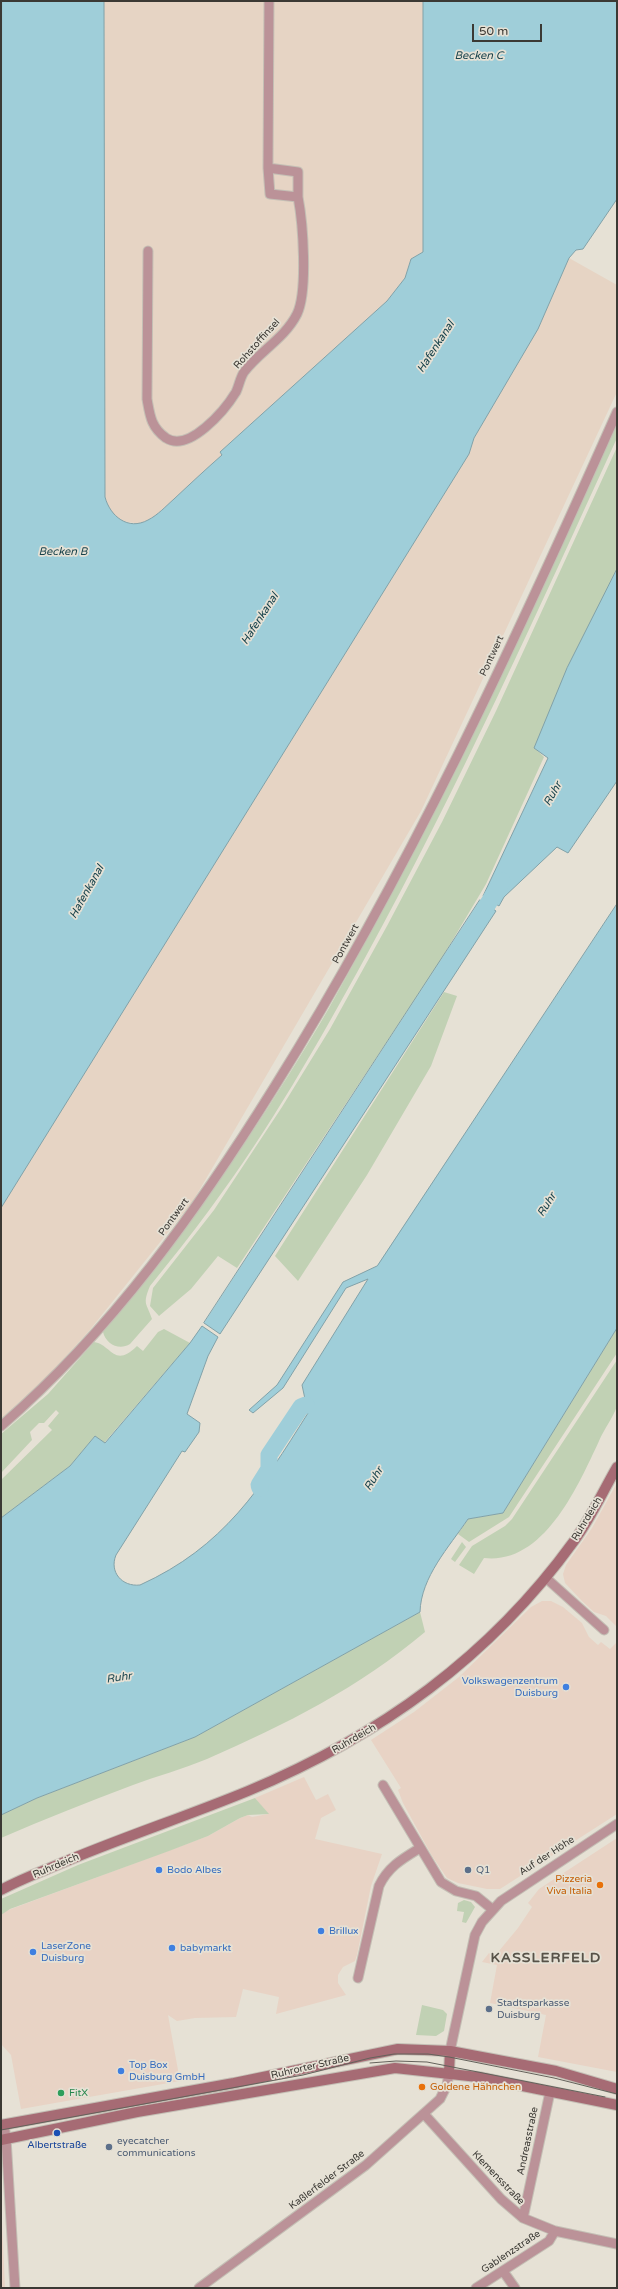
<!DOCTYPE html>
<html>
<head>
<meta charset="utf-8">
<style>
  body { margin:0 }
  #map { position:relative; width:618px; height:2289px; overflow:hidden; background:#e6e1d5; font-family:"Varela Round",sans-serif }
  canvas { display:block }
  .frame { position:absolute; inset:0; border:2px solid #3b3934; pointer-events:none }
  .scale { position:absolute; left:472px; top:24px; width:70px; height:18px; box-sizing:border-box; border:2px solid #3b3934; border-top:0; padding-left:5px; font-size:12px; line-height:14px; white-space:nowrap; color:#3b3934; -webkit-text-stroke:3px #e6e1d5; paint-order:stroke }
</style>
</head>
<body>
<div id="map">
<canvas width="618" height="2289"></canvas>
<div class="frame"></div>
<div class="scale">50 m</div>
</div>
<script>
const g = document.querySelector('canvas').getContext('2d');
g.lineJoin = 'round';
function paint(path, color) { g.fillStyle = color; g.fill(path, 'evenodd'); }
function strokePath(path, color, width, dash) { g.strokeStyle = color; g.lineWidth = width; g.lineCap = dash ? 'butt' : 'round'; g.setLineDash(dash || []); g.stroke(path); }
function label(font, color, halo, rows, align = 'center') {
  g.font = font + ' "Varela Round",sans-serif'; g.lineWidth = 3.5; g.setLineDash([]); g.textBaseline = 'middle'; g.strokeStyle = halo; g.fillStyle = color; for (const [text, x, y, turn = 0] of rows) {
    g.save(); g.translate(x, y); g.rotate((+turn || 0) * Math.PI / 180); g.textAlign = isNaN(turn) ? turn : align; if (halo) g.strokeText(text, 0, 0); g.fillText(text, 0, 0); g.restore();
  }
}
paint(new Path2D(`
  M617,1483V1627L606,1616L594,1612L582,1601L565,1583L563,1574L566,1565L592,1528Z
  M542,1601H551L563,1607L582,1623L589,1637L598,1645L601,1642L610,1649L617,1642V1814L500,1889H487L458,1883L447,1878L432,1856L403,1803L398,1790L401,1788L371,1740L414,1712L459,1677L531,1607Z
  M304,1777L316,1800L328,1794L336,1810L321,1818L315,1839L382,1854L371,1886L357,1955L355,1961L343,1967L338,1975V1983L346,1995L276,2014L279,1997L243,1989L236,2017L195,2018L177,2021L168,2015L180,2081L21,2109L11,2055L1,2044V1915L3,1912L208,1836L240,1818L248,1815L252,1817L268,1814L255,1798Z
  M617,1838V2072L538,2057L546,2015L490,2003L497,1965L482,1962L489,1953L494,1957L518,1928L532,1907L528,1903L539,1889Z
  M1,2203L2,2221L5,2288H1Z`), '#e8d3c5');
paint(new Path2D(`
  M1,1H2V95H1Z
  M104,1H424L423,252L411,259L405,278L387,301L220,452L222,455L156,516L141,524L122,521L113,515L107,506L105,497Z
  M569,258L617,285V392L421,811L193,1201L89,1331L40,1385L1,1419V1208L469,454L474,438L538,328Z`), '#e6d4c4');
paint(new Path2D(`
  M617,422V438C537,613 458,788 366,956C319,1042 269,1130 210,1209C191,1235 170,1261 150,1286C142,1305 147,1303 152,1319L130,1344C119,1351 106,1344 103,1332C171,1251 232,1166 288,1076C302,1053 316,1031 329,1008C436,818 524,619 617,422Z
  M617,447V569L535,748L544,757L486,884L439,963L237,1268L218,1256L191,1289L159,1316L150,1306L153,1288L214,1210L282,1107L330,1029L387,926L442,822L496,711Z
  M444,992L457,996L431,1066L367,1175L298,1281L275,1256Z
  M617,1328V1353L509,1517L469,1542L458,1534L468,1519L503,1513Z
  M164,1329L190,1343L104,1443L95,1436L70,1466L1,1518V1480L52,1430L48,1426L59,1413L56,1410L44,1423H39L30,1432L32,1440L1,1473V1434L48,1394L94,1342C111,1344 114,1369 137,1346L143,1351L158,1332Z
  M617,1360C617,1372 618,1395 617,1406C613,1418 604,1429 599,1441C578,1486 544,1565 484,1558L474,1574L459,1565L472,1546L505,1526L512,1519Z
  M462,1542L466,1547L455,1562L451,1559Z
  M420,1612L425,1632C360,1687 285,1725 207,1759C183,1769 157,1776 133,1785C88,1802 45,1819 1,1838V1815L37,1798L195,1737Z
  M255,1798L269,1814L248,1815L240,1818L208,1836L169,1851L10,1909L1,1915V1899L78,1865Z
  M464,1900L471,1902L475,1907L466,1923L462,1922L464,1912L457,1911L458,1903Z
  M422,2005L443,2010L447,2014L444,2031L436,2036L416,2035Z`), '#c1d1b4');
const water = new Path2D(`
  M2,1H104L105,497C110,516 128,531 148,520C158,515 166,506 174,499C190,484 206,469 222,455L220,452L387,301L405,278L411,259L423,252V1H617V199L583,249L576,250L569,258L538,329L474,438L469,454L1,1208Z
  M617,569V781L568,853L557,847L504,897L499,906L483,896L548,758L534,748L567,668Z
  M480,900L496,911L220,1334L204,1323Z
  M617,904V1328L503,1513L468,1519C449,1547 421,1577 420,1612L195,1737L37,1798L1,1815V1518L70,1466L95,1436L105,1443L190,1343L202,1326L218,1337L208,1356L187,1414L200,1423L199,1432L185,1452L182,1451L116,1555C109,1572 122,1587 140,1585C224,1547 261,1488 308,1413L302,1385L368,1279L346,1288L283,1388L253,1413L249,1410L277,1385L343,1282L377,1266Z`);
paint(water, '#9fced9');
strokePath(water, '#81a1a8', 1);
strokePath(new Path2D(`
  M475,925L502,881
  M260,1488L259,1485L269,1469V1455L301,1407L306,1405`), '#9fced9', 17);
const street = new Path2D(`
  M268,168L298,172V197L270,194L268,168L269,1
  M148,251L147,399C150,416 151,427 166,438C189,453 225,410 236,392C239,386 240,378 244,372C260,351 285,338 297,314C308,291 303,223 298,197
  M1,1426C112,1330 198,1210 275,1086C408,873 515,642 617,412
  M546,1578L604,1630
  M383,1785L441,1882L456,1891L476,1896L492,1909
  M358,1978L379,1886C388,1867 402,1859 420,1848
  M450,2051L475,1935L482,1922L501,1901L617,1824
  M424,2114L501,2199L523,2218L555,2231L617,2244
  M4,2125L6,2138L15,2288
  M523,2218L550,2092
  M503,2271L515,2288
  M199,2288L366,2165L440,2099L447,2085L449,2073
  M476,2288L549,2241L555,2231`);
const secondary = new Path2D(`
  M1,1890C19,1880 38,1873 57,1865C120,1838 185,1817 248,1791C380,1736 490,1657 574,1541C591,1518 603,1491 617,1467
  M449,2073L450,2051
  M1,2125L234,2083L398,2049L450,2051L556,2071L617,2089
  M1,2140L137,2112L395,2068L478,2077L617,2105`);
strokePath(street, '#c4bfb5', 11);
strokePath(secondary, '#c4bfb5', 12);
strokePath(street, '#bb9298', 9);
strokePath(secondary, '#a66b74', 10);
strokePath(new Path2D(`
  M370,2063L396,2061L427,2062L605,2097
  M1,2130L303,2075L370,2058L394,2054H428L449,2057L554,2078L617,2094`), '#64625b', 1);
for (const [x, y, r, color] of [
  [566,1687,4,"#3f7fe0"],
  [159,1870,4,"#3f7fe0"],
  [468,1870,4,"#5c6f8a"],
  [600,1885,4,"#e8710a"],
  [321,1931,4,"#3f7fe0"],
  [172,1948,4,"#3f7fe0"],
  [33,1952,4,"#3f7fe0"],
  [489,2009,4,"#5c6f8a"],
  [121,2071,4,"#3f7fe0"],
  [422,2087,4,"#e8710a"],
  [61,2093,4,"#2e9e5b"],
  [57,2133,4,"#1a4fb4"],
  [109,2147,4,"#5c6f8a"]
]) { const dot = new Path2D(); dot.arc(x, y, r, 0, 2 * Math.PI); g.fillStyle = color; g.fill(dot); strokePath(dot, '#e6e1d5', 1.5); }
label('10px', '#3b3934', '#e6e1d5', [
  ["Rohstoffinsel",257,344,-48],
  ["Pontwert",492,656,-65],
  ["Pontwert",346,944,-61],
  ["Pontwert",174,1217,-54],
  ["Ruhrdeich",587,1519,-59],
  ["Ruhrdeich",354,1739,-30],
  ["Auf der Höhe",547,1856,-33],
  ["Ruhrdeich",56,1866,-23],
  ["Ruhrorter Straße",310,2067,-13],
  ["Andreasstraße",528,2141,-78],
  ["Klemensstraße",498,2178,46],
  ["Kaßlerfelder Straße",327,2180,-37],
  ["Gablenzstraße",511,2252,-34]
]);
label('10px', '#366cbe', '#e6e1d5', [
  ["Volkswagenzentrum",558,1681,"right"],
  ["Duisburg",558,1693,"right"],
  ["Bodo Albes",167,1870],
  ["Brillux",329,1931],
  ["LaserZone",41,1946],
  ["Duisburg",41,1958],
  ["babymarkt",180,1948],
  ["Top Box",129,2065],
  ["Duisburg GmbH",129,2077]
], 'left');
label('10px', '#4e5e75', '#e6e1d5', [
  ["Q1",476,1870],
  ["Stadtsparkasse",497,2003],
  ["Duisburg",497,2015],
  ["eyecatcher",117,2141],
  ["communications",117,2153]
], 'left');
label('10px', '#c56008', '#e6e1d5', [
  ["Pizzeria",592,1879],
  ["Viva Italia",592,1891],
  ["Goldene Hähnchen",430,2087,"left"]
], 'right');
label('10px', '#27864d', '#e6e1d5', [
  ["FitX",69,2093]
], 'left');
label('10px', '#164399', '#e6e1d5', [
  ["Albertstraße",57,2145]
]);
label('italic 11px', '#18434c', '#e6e1d5', [
  ["Becken C",479,56],
  ["Hafenkanal",436,347,-57],
  ["Becken B",63,552],
  ["Hafenkanal",260,619,-57],
  ["Ruhr",553,794,-60],
  ["Hafenkanal",87,892,-61],
  ["Ruhr",547,1205,-58],
  ["Ruhr",374,1479,-58],
  ["Ruhr",119,1678,-8]
]);
g.letterSpacing = '1px';
label('bold 14px', '#575248', '#e6e1d5', [
  ["KASSLERFELD",546,1958]
]);
g.letterSpacing = '0px';
</script>
</body>
</html>
